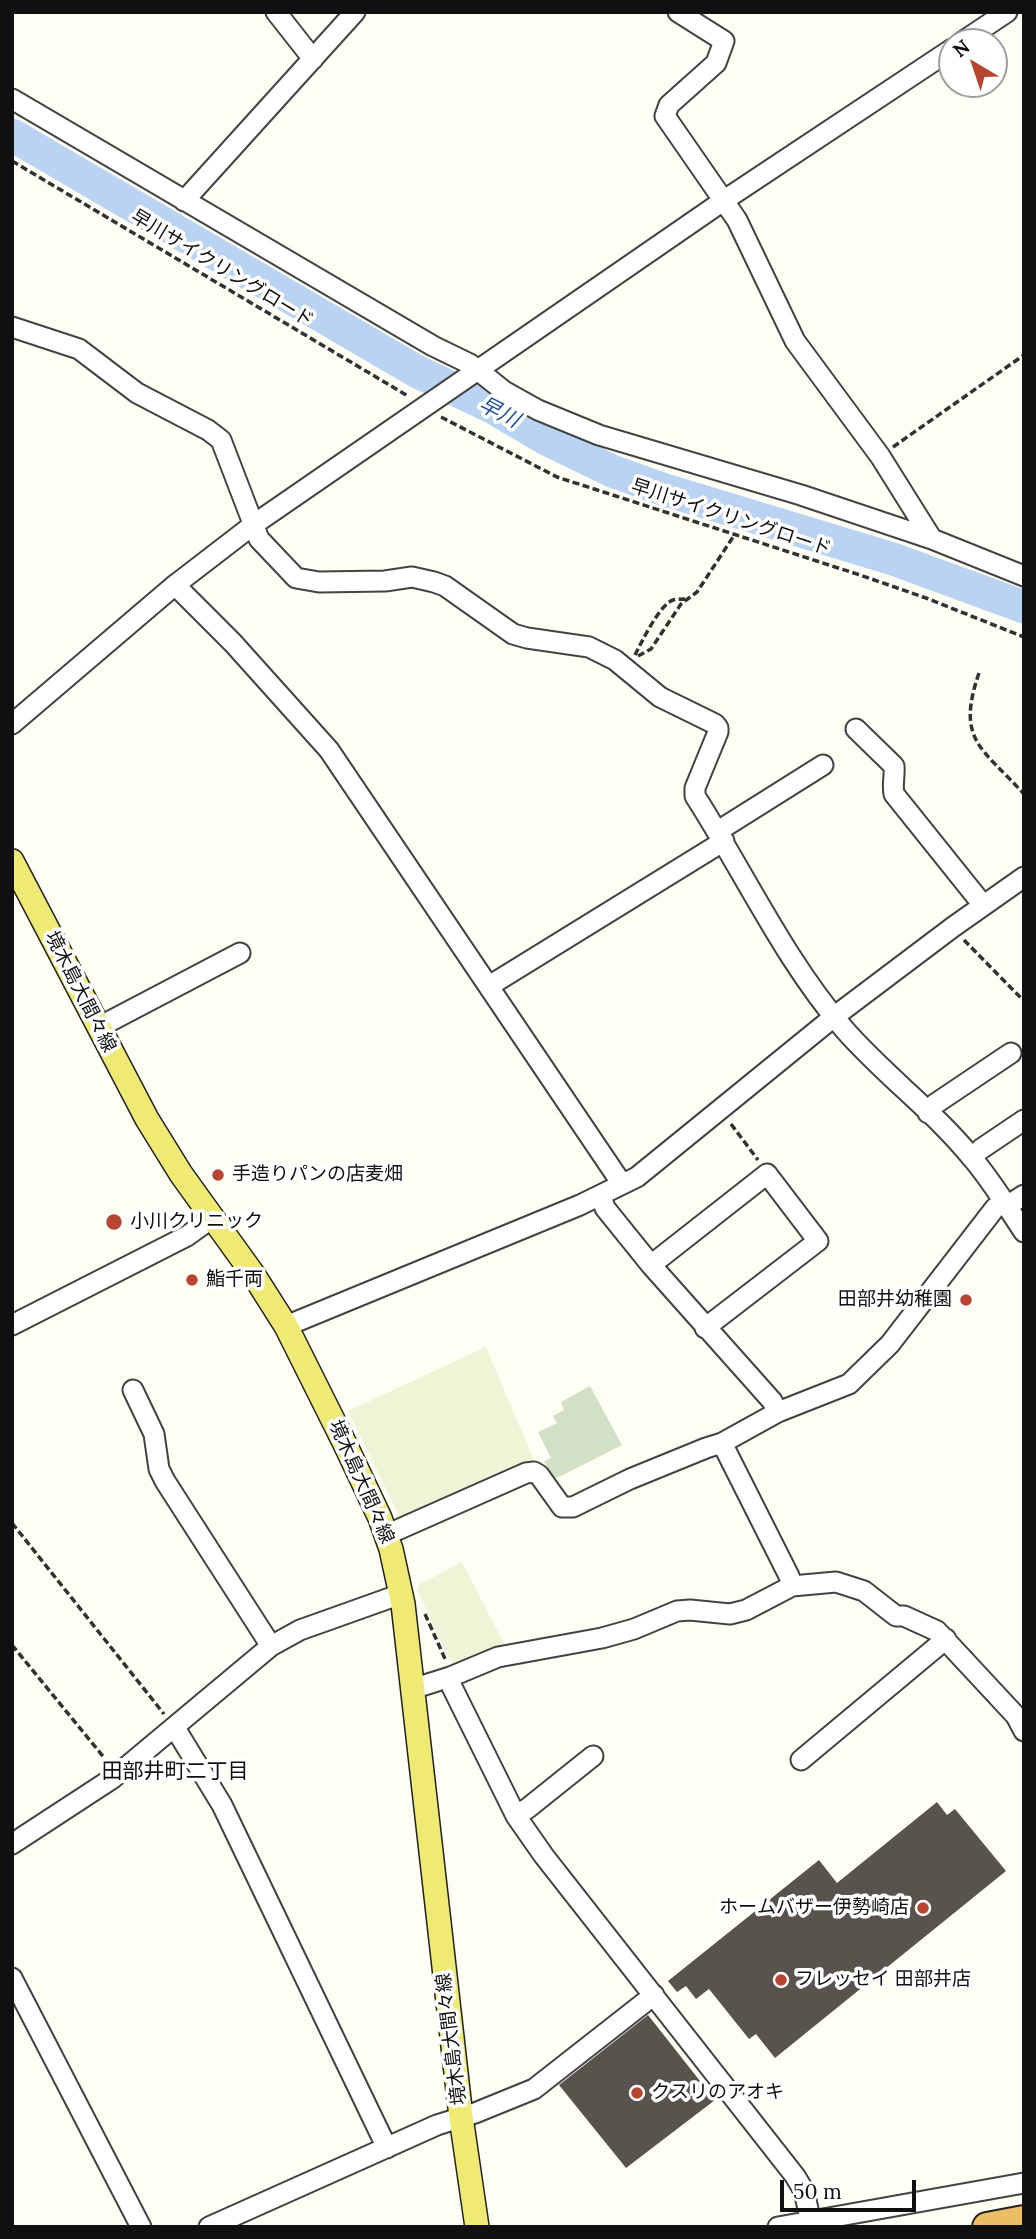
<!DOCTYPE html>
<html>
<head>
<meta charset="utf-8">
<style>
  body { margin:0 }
  #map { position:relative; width:1036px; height:2239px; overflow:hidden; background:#fefef4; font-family:Lora,serif }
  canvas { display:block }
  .frame { position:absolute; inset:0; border:14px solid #101010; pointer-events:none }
  .north { position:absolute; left:938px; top:28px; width:70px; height:70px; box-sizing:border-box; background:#fff; border:2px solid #9f9f9f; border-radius:50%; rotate:321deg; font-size:19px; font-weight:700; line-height:28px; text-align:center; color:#101010 }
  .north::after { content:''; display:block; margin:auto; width:24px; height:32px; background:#b84530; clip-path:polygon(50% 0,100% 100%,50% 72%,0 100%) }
  .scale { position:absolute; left:780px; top:2180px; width:136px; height:32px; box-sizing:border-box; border:4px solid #101010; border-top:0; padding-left:9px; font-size:21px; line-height:24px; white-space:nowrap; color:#101010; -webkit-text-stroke:5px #fff; paint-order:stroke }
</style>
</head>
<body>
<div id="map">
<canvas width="1036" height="2239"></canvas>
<div class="frame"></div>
<div class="north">N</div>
<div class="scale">50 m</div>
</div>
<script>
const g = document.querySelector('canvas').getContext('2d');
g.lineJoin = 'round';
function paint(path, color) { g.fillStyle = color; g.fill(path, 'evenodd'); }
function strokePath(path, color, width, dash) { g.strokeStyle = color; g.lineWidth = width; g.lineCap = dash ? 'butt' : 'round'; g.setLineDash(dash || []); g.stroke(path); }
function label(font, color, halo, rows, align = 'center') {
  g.font = font + ' Lora,"Noto Sans JP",serif'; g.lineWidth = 7; g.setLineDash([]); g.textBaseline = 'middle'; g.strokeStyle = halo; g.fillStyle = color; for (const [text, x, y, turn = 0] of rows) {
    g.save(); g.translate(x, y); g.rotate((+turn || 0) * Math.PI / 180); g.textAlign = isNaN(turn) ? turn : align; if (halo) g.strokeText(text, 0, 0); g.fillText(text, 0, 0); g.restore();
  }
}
paint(new Path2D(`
  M486,1347L535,1463L403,1524L348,1411Z
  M462,1562L506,1648L459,1666L450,1661L417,1589L420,1584Z`), '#f0f3d5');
paint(new Path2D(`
  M590,1386L622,1445L553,1480L544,1461L551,1458L538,1432L557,1423L553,1416L564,1410L561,1402Z`), '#d2e0c5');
strokePath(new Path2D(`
  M12,135L416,371L492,407L548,440L612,471L662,489L893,559L1024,607`), '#bbd3f3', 33);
paint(new Path2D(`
  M937,1802L947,1815L955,1809L1006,1871L775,2058L756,2034L749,2039L709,1989L696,1999L686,1986L677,1992L668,1981L819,1860L837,1883Z
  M648,2015L715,2100L626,2168L559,2085Z`), '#58534d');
const minor = new Path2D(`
  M276,12L313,59
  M678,12L724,41L716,63L669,105L665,116L737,220L795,341L880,456L932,539
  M962,42L1007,12
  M12,99L433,346L470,364L504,391L538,410L599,435L801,495L932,539L1024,576
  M184,201L355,12
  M12,327L79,349L137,393L208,430L221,440L259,539L296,578L319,582L385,581L412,577L434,582L445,586L513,634L527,638L589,647L615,660L660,697L715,724L718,728V732L695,788V796C745,874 784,959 844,1029C884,1075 934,1111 972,1158C992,1181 1007,1207 1024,1232
  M175,585L233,643L329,750L622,1184
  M12,724L175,585L253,525L723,201L952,49
  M856,729L894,766C895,776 892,784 894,794L983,905
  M718,831L823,765
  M489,986L724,841
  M99,1027L240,953
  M928,1113L935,1104L1011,1053
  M972,1157L981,1149L1024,1120
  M601,1196L605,1208L651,1265L772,1401L778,1412
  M1007,1206L1024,1195
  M651,1265L767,1174L818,1241L705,1328
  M12,1325L187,1236L212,1218
  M286,1326L580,1205L637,1177L835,1016L953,927L1024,877
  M133,1390L154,1434L159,1469L165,1481L271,1646
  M722,1443L789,1576L792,1586
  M386,1535L526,1473L534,1472L539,1475L562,1507H573L630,1479L706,1448L722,1443L778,1412L849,1384L890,1344L995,1208L1004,1202
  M450,1677L452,1687L516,1816L544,1856L795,2176L804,2191L812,2227
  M412,1689L450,1677L498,1657L602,1638L634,1629L677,1611L690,1610L730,1614L746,1610L792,1586L836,1582L864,1591L896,1616H904L937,1631L1016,1716L1024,1731
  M175,1728L222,1805L387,2148
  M801,1760L946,1639
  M516,1816L528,1808L593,1756
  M12,1844L113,1778L271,1646L300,1630L401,1594
  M12,1978L141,2227
  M209,2227L437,2125L475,2113L534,2089L654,1995
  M778,2227L1024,2183`);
const major = new Path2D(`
  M12,861L147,1119L181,1174L253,1274L286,1326L345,1444L380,1518L391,1549L403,1604L461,2117L477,2227`);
const highway = new Path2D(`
  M987,2227L1024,2220`);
strokePath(minor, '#434343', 23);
strokePath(major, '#212121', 26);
strokePath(highway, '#212121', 32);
strokePath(new Path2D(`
  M12,161L408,396
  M441,417L557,477L860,575L926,598L1024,637
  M893,447L1024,355
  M635,655C641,643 660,604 673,600C677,599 681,599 685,599
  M638,656L651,649L681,604L697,592L735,534
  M979,673C956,740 981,747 1024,794
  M964,940L1024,1001
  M731,1124L758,1160
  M12,1523L164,1714
  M425,1614L446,1661
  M12,1645L106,1760`), '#323232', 3.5, [7, 3.5]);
strokePath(minor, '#fff', 19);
strokePath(major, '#efea73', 23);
strokePath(highway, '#ebbd65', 28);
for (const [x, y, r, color] of [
  [218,1175,7,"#b84530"],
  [114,1222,9,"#b84530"],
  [192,1280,7,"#b84530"],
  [966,1300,7,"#b84530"],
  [923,1908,7,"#b84530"],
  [781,1980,7,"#b84530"],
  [637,2093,7,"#b84530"]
]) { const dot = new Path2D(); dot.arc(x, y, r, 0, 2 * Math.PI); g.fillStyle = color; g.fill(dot); strokePath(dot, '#fff', 2.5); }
label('19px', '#101010', '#fff', [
  ["早川サイクリングロード",222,269,31],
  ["早川サイクリングロード",731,518,18],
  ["境木島大間々線",80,992,63],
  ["境木島大間々線",361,1482,66],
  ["境木島大間々線",452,2039,-97]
]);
label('19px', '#101010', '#fff', [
  ["手造りパンの店麦畑",232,1175],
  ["小川クリニック",130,1222],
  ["鮨千両",206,1280],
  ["田部井幼稚園",952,1300,"right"],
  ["ホームバザー伊勢崎店",909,1908,"right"],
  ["フレッセイ 田部井店",795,1980],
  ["クスリのアオキ",651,2093]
], 'left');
label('italic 21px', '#204d9b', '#fff', [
  ["早川",499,413,27]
]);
label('21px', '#101010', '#fff', [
  ["田部井町二丁目",175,1772]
]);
</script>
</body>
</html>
